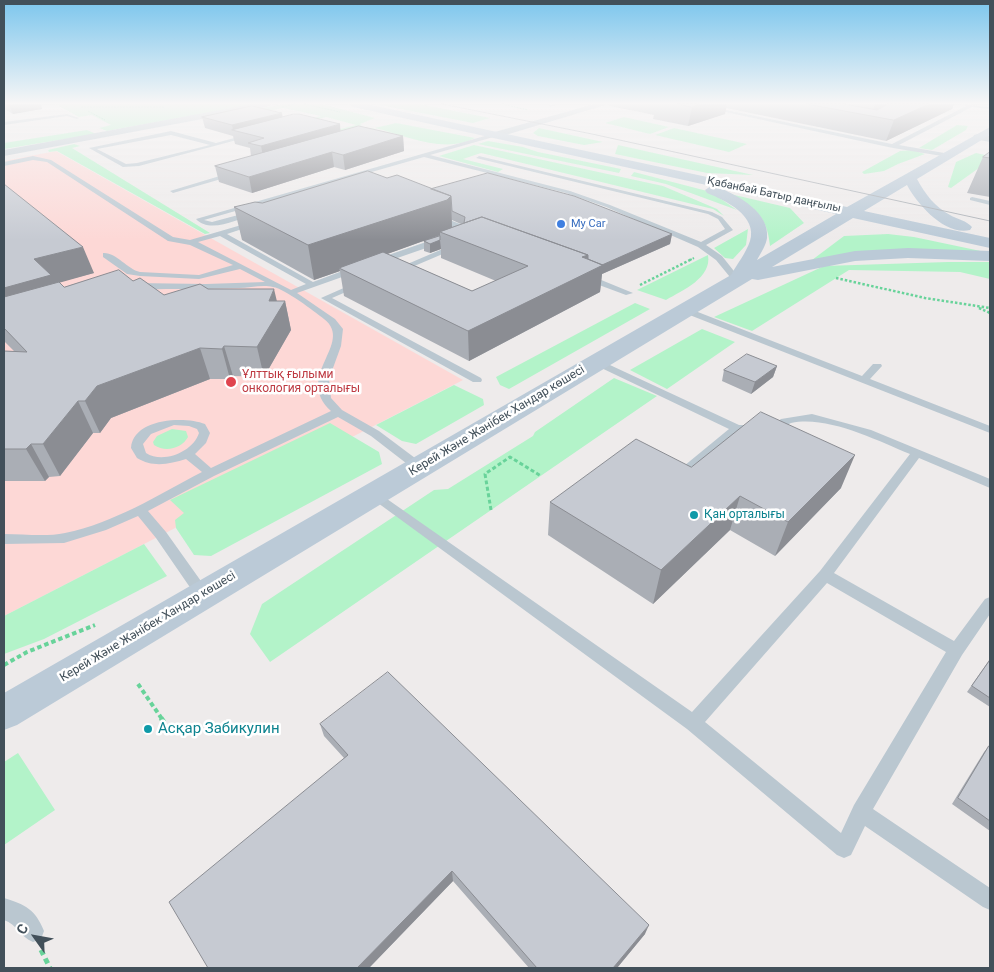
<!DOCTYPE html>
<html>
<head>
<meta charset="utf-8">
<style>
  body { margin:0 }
  #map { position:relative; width:994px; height:972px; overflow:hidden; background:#eeebeb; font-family:Roboto,sans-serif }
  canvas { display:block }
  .frame { position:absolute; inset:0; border:5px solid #42505a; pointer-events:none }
  .north { position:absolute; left:10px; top:912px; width:50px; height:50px; -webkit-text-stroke:4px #fff; paint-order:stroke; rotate:302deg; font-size:14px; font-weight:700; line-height:20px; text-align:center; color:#42505a }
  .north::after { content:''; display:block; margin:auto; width:18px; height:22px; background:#42505a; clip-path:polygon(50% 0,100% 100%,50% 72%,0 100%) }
</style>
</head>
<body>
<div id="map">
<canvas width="994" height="972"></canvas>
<div class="frame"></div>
<div class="north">С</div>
</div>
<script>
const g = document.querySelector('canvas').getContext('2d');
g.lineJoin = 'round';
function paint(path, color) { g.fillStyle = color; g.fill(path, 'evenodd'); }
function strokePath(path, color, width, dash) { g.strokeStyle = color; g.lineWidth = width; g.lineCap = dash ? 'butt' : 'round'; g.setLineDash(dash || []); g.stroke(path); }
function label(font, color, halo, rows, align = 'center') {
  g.font = font + ' Roboto,sans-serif'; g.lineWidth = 5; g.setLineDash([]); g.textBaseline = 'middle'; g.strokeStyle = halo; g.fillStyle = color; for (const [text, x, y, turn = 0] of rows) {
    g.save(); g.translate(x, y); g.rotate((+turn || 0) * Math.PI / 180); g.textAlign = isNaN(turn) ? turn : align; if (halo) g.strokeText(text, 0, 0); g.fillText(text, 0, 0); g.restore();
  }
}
paint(new Path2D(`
  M56,151L463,380L4,616V161Z`), '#fdd8d6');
paint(new Path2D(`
  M55,104H255L107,131L99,128L111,125L92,115L79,117Z
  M283,104H322L375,118L360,124L362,125L340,132L332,131L356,125L326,117L302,124L297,123L321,116L283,108L263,112L258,109Z
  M375,104H420L490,118L473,123Z
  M624,117L669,127L650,134L605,123Z
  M396,123L475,138C445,154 406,136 375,128L364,132L342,135C360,130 377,128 396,123Z
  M957,125L968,126L966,130L932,150L919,148Z
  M539,128L603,142L584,145L538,136L533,133Z
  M674,128L747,144L729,152L655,135Z
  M87,130L96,134L4,149V143Z
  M488,141L523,147L538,152L621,169L619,173L478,144Z
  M74,144L80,146L72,148L210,233L205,234L57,151L49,152L48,150Z
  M474,145L663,186L717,209L724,216L713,209L481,153L463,159L503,169L498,172L439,156Z
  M618,145L753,175L707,173L615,154Z
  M912,150L925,154L898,164L884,171L864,174L862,172L900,151Z
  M976,153L990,156V160L951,188L948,187L956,162Z
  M634,172L711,192L737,210L666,184L631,176Z
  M726,193L790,208L804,223L770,246C767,214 753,206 726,193Z
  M748,229L746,245L733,259L725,258L714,248Z
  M888,234L914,237L990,253L863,251L812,260L844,236Z
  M708,255C712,278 683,290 666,300L637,290Z
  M948,262H990V279L960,272L849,270L752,331L714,317L824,266Z
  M635,303L650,309L509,389L500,385L496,377Z
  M702,329L735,342L667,389L630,370Z
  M614,378L657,396L270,662L250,634L262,604L434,490L448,489L533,436L535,432Z
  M454,385L483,399L484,405L416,444L402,441L376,425Z
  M330,423L379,452L382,464L211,556L194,555L176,528L175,520L184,513L170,500Z
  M172,429L186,431L188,437C182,448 166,453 154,445L153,442L157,436Z
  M144,544L167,576L44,639L4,654V616Z
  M18,753L55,810L4,845V762Z`), '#b3f3c9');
strokePath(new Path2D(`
  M304,104L340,112
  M502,104L528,110
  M81,107H165
  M282,107L295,104
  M88,111L105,120`), '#68d39a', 1, [2, 1]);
strokePath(new Path2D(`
  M690,260L694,258`), '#68d39a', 2, [2, 1]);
strokePath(new Path2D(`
  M836,278L925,298L990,308
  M640,285L692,259
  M979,308L990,313`), '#68d39a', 2.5, [2.5, 2]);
strokePath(new Path2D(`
  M491,510L485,474L510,457L541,476`), '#68d39a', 3, [4, 2.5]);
strokePath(new Path2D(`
  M4,665L27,652L95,625
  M138,684L162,719`), '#68d39a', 4, [4.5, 3]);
strokePath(new Path2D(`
  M161,718L170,731
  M41,950L50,968`), '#68d39a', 5, [5.5, 4]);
paint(new Path2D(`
  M552,104H560L550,107L548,106Z
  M688,104H697L892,144L966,106L962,104L990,107V109L972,107L899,145L950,154L948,157L893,148Z
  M67,114L79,118L77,119L67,116L4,125V122Z
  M171,131L216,143L249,134L252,136L139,166L123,167L89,148ZM171,135L210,145L137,163L126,164L97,149Z
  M495,133L497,136L430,155L570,191L610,205L701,242L725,229L718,219L708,214L476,158L479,156L712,212L722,217L733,230L706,245L722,256L741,280L734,282L716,260L698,247L606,207L566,193L424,157L204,220L212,222L253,211L256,213L255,214C238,219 210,234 196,219Z
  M33,156L51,160L173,237L190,240L255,221L257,222V224L227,234L313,282L353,267H359V271L297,293L335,319L343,329L341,346L329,379L331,398L342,410L379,431L423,464L425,467L423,470H415L371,436L338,417L214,476L148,511L166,532L208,591L210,595L208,599L203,601L198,599L156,538L138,516L106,530L64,543L4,544V534C24,534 46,537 65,533C114,523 158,495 202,472L186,459C170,464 153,468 137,458L131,448C133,418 185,416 205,424L210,433L206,443L195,454L211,468L331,411C293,376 355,343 324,319C314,311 285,289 273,287C263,284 249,288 239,288C215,289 191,289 166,289C155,289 143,290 132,288L131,286L135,283L206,284L265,282L240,269L199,279L140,276L127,274L103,257V253C116,252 127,269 140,272L199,275L233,265L190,245L168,241L47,162L33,160L4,166V162ZM220,236L306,284L291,290L198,242ZM174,425L189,426L197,429L199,433C193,452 163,464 146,453L143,444L151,434Z
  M233,172L235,175L173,193L170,191Z
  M972,197L990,201V205L970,200V198Z
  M435,216H439L463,225L464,230L455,238L380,264H374V260L449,234L456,229L435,218Z
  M452,245L459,247L398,273L391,271Z
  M583,275H589L633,293L626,295L583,279Z
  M355,283L362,285L332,298L481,378L482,380L481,382H473L321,298Z
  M685,307L862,376L873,364H881L882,366L870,379L990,426V433L682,312V308Z
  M597,359L739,425L772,426L781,419L812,414L871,430L990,479V488L919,458L834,573L954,641L985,599L990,597V614L962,655L873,809L990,888V910L983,907L865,826L851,855L844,858L837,855L687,729L367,495L373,491L377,492L692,712L820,571L910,454C876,440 827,415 791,423C785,425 782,432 775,433L740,432L681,481H673L671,478L673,475L729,429L593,364V360ZM827,583L946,652L854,805L841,833L705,722Z
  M4,898C26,905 35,909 44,931L41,939L33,942C20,937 17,924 4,920Z`), '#bac7d0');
paint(new Path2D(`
  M252,104H272L267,107L4,156V150Z
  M594,104H609L499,137L495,138L490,135L491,133Z
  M978,134L990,136V142L974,139L973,137L974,135Z`), '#bac7d0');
paint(new Path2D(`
  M348,104H367L847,207L990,127V135L917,179C925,194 935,207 950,215C957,219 967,221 972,227L970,230C945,236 917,204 907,185L864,211L990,238V248L853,218L772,267L855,251L908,248L990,251V261L908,258L855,261L758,280L752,279L17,725L4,730V693L731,275C737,264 746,253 750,241C758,216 725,200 707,193L705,190L711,186L353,107ZM720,188L836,214L757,260C761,253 766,245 767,238C770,213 739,196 720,188Z`), '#bbcad7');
strokePath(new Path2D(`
  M442,104L592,134L990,221`), '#acb1b7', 1);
paint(new Path2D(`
  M4,104H41L42,109L13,114L4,109Z
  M609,104H954L952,109L886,141L726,108L725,114L688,126L653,119L654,115L610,106Z
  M202,117H283L340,131L403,136L404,151L345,170L334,167L252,193L219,182L215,166L251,156L250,148L235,144L233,136L205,128Z
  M990,152V197L967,193L983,157Z
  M387,178L431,189L672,234L670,244L602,274L600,292L469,361L344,296L340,271L314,280L242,240L234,207L262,203ZM452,220L461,224L452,227ZM440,235L424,241V251L430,253L441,249V258L496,281L472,291L387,254Z
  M4,184L94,273L59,282L64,287L133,281L164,295L208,289L277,301H285L291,330L264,377L233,376L230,379H210L111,418L100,433H93L60,476L49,477L45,481H4V351H14L4,341Z
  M777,366L773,377L751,394L722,381L724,370Z
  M691,467L841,488L775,556L730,530L653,604L548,535L550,502Z
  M990,659V707L967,692Z
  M320,724L645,934L617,968H529L453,881L369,968H208L344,758L324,736Z
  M989,746H990V831L952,804L984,752Z`), '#aaaeb5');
paint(new Path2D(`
  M15,104H41L42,109L13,114L9,105Z
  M700,104H727L725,114L688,126L692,107Z
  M875,104H890L872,116Z
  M929,104H954L952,109L886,141L894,120Z
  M282,113L284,123L233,130L232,125Z
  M340,124L341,138L264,161L261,146Z
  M403,136L404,151L345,170L343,155Z
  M332,152L334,167L252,193L249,177Z
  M451,196L452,229L440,232V235L343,270L339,268L340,271L314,280L308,245Z
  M672,234L670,244L602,274L600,292L469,361L468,331L582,257L588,255L597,267Z
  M440,240L441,249L430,253V244Z
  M83,247L94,273L55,284L4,320V288L34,259Z
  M274,289L279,310L285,301L291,330L264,377L257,347L269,301Z
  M224,346L233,376L230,379L222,349Z
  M200,348L210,379L111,418L100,433L85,401L97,386Z
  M777,366L773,377L751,394L755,382Z
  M78,401L93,433L60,476L43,444Z
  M31,444L49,477L45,481L26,449Z
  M855,455L841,488L775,556L788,522Z
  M740,496L730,530L653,604L661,570Z
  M452,871L453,881L369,968H357Z
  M649,925L645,934L617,968H613Z`), '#8b8d93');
const building = new Path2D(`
  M678,104H700L692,107Z
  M807,104H844L877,110L888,104H929L894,120Z
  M252,106L282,113L232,125L202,117Z
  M294,114H299L340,124L261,146L248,143L264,138L232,130Z
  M359,126L403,136L343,155L332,152L249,177L215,166Z
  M990,152V158L983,157Z
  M368,171L387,178L397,175L451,196L447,200L308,245L234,207L255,202L262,203Z
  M488,173L574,196L672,234L602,265L588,259V255L482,217L464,223L465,217L452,211L451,196L431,189Z
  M4,184L83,247L34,259L51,275L4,288Z
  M482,217L588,255L582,257L603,265L468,331L339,268L383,252L472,291L528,266L440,232Z
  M440,236V240L430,244L424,241Z
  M119,270L133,281L140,278L164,295L200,284L208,289H274L269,301H285L257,347L224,346L222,349L200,348L97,386L85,401H78L43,444H31L26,449H4V351L27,352L4,328V297L59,282L64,287Z
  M747,354L777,366L755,382L724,370Z
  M761,412L855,455L788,522L740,496L661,570L550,502L636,439L691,467Z
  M990,660V698L972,686Z
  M388,672L649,925L613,968H537L452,871L357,968H208L169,902L348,755L320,724Z
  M989,746H990V821L958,798Z`);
paint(building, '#c6cad2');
strokePath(building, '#8b8d93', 1);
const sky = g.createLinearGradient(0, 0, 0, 240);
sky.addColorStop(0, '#7cc6ed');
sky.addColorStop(0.43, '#f7f6f6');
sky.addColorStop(1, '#f7f6f600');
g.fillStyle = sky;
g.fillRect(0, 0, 994, 240);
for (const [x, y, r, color] of [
  [561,224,5,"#3f7fe0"],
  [231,382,6,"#e0444e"],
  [694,515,5,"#0f9aa8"],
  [148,729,5,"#0f9aa8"]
]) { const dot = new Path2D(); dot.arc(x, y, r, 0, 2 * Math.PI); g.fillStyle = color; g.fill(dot); strokePath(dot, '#fff', 2); }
label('11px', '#42505a', '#fff', [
  ["Қабанбай Батыр даңғылы",774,195,12]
]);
label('11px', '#366cbe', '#fff', [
  ["My Car",571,224]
], 'left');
label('12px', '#be3a42', '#fff', [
  ["Ұлттық ғылыми",242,375],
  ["онкология орталығы",242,389]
], 'left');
label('12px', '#42505a', '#fff', [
  ["Керей Және Жәнібек Хандар көшесі",497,421,-31],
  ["Керей Және Жәнібек Хандар көшесі",148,627,-31]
]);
label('12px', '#0d838f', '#fff', [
  ["Қан орталығы",704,515]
], 'left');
label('15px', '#0d838f', '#fff', [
  ["Асқар Забикулин",158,729]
], 'left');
</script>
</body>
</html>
